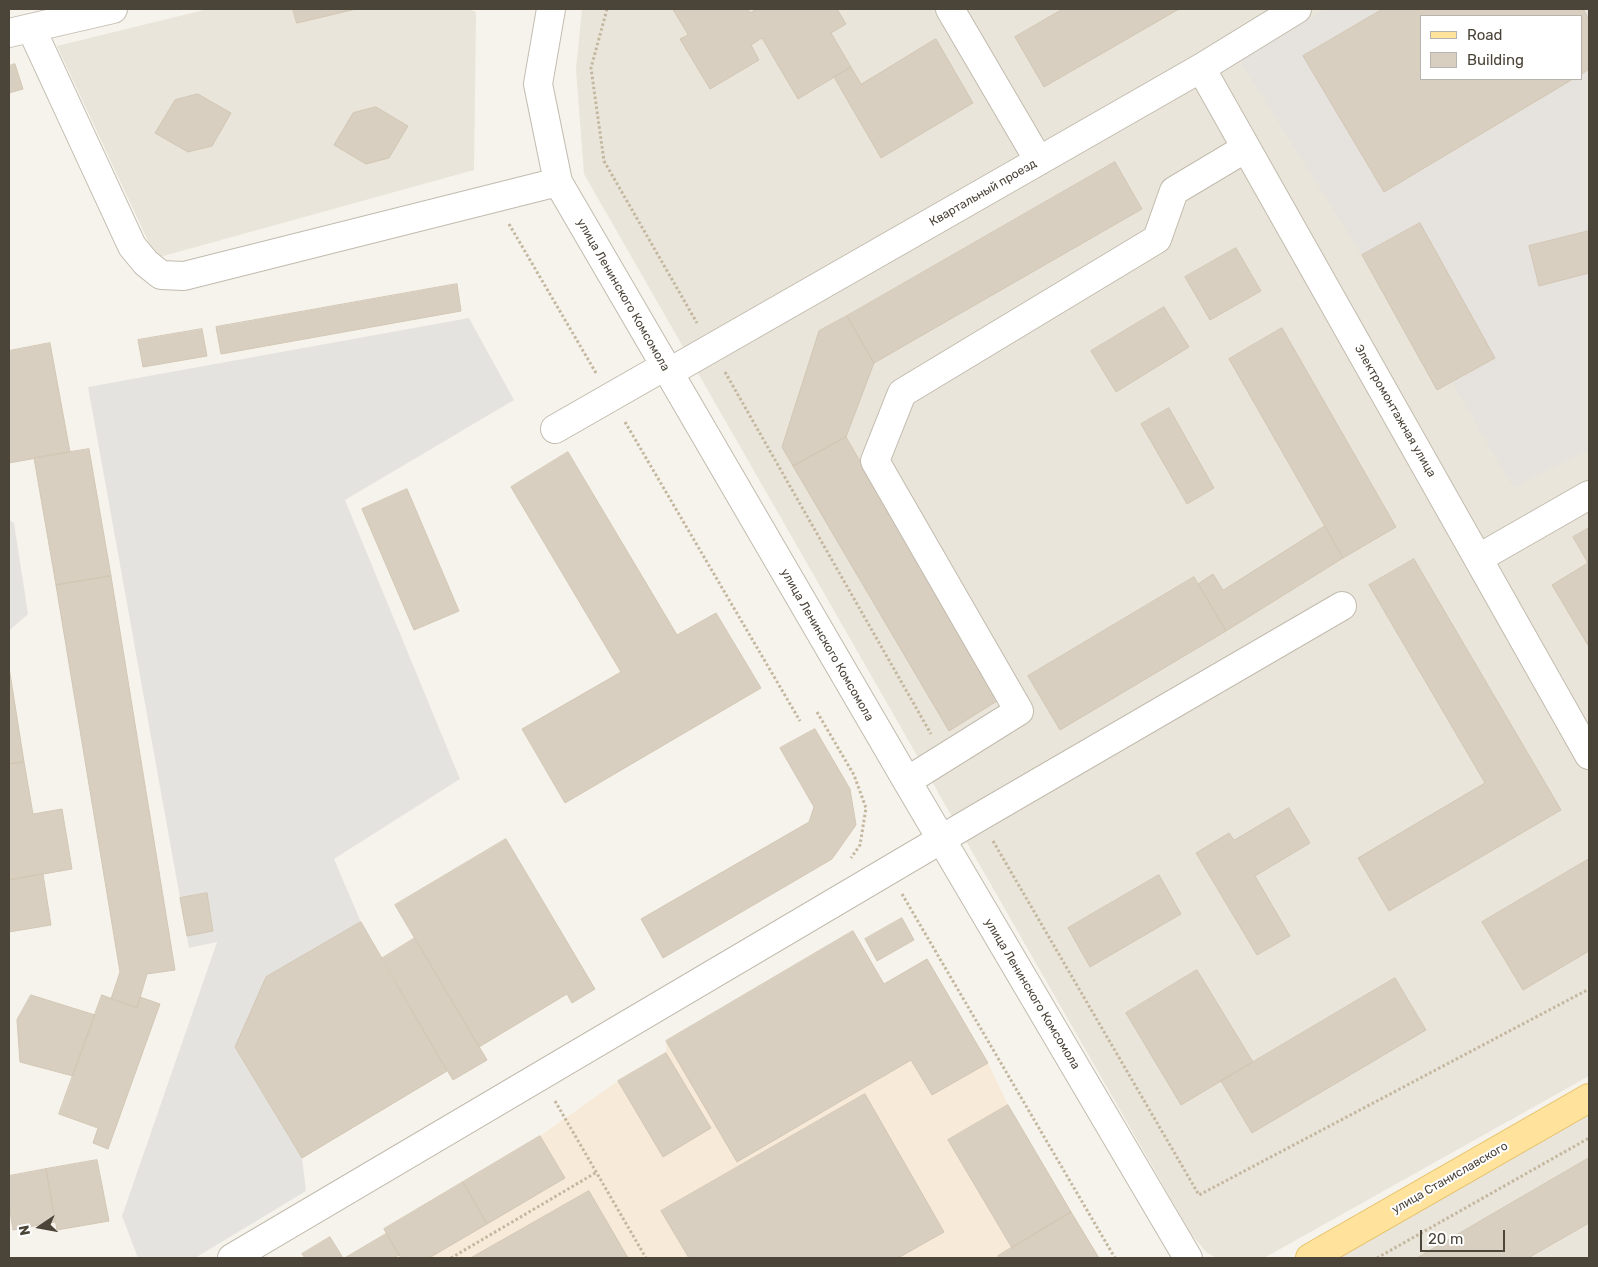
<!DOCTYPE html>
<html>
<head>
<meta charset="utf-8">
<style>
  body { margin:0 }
  #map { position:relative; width:1598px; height:1267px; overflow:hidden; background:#f6f3ec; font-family:Rubik,sans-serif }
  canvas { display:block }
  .frame { position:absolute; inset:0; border:10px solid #4b4439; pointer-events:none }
  .legend { position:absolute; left:1420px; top:15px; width:162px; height:65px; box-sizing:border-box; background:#fff; border:1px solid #b7b4b0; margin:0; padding:6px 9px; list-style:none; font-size:15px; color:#4b4439 }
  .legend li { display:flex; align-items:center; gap:10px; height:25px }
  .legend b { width:25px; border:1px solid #b7b4b0 }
  .north { position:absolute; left:15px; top:1202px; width:50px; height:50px; -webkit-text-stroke:4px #fff; paint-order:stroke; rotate:258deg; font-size:14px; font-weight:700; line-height:20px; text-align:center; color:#4b4439 }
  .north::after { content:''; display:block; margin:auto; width:18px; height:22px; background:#4b4439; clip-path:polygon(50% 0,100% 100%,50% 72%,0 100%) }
  .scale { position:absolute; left:1420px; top:1230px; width:85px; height:22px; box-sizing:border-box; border:2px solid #4b4439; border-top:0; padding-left:6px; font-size:15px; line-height:18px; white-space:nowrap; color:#4b4439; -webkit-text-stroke:4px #fff; paint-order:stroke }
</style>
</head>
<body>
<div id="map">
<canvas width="1598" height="1267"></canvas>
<div class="frame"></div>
<ul class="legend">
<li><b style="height:6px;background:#ffe39c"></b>Road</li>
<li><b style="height:14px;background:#d8cfc1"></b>Building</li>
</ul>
<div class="north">N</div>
<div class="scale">20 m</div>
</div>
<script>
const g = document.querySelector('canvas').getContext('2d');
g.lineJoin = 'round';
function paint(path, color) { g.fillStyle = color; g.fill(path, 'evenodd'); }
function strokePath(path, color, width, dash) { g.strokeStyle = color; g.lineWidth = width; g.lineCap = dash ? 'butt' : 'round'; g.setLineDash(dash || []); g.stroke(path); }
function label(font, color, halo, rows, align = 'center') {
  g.font = font + ' Rubik,sans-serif'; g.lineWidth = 4; g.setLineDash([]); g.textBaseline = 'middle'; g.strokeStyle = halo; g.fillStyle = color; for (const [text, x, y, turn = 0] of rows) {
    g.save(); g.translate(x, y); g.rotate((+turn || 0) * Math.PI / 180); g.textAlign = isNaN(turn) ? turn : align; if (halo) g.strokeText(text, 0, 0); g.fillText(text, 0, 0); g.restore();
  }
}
paint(new Path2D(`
  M208,9H469L476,12L474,170L156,258L57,46Z
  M582,9H1589V1076L1264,1258H1217L1207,1253L1191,1234L584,174L576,69ZM1422,16H1582V79H1422Z
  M1589,1114V1258H1339Z`), '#eae5da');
paint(new Path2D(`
  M853,931L884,984L927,959L988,1063L1008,1105L1099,1258H345L386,1234L384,1229L540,1136L618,1081L666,1053V1041Z`), '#f7ead8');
paint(new Path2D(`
  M1325,9H1589V450L1513,487L1452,382L1437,390L1362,255L1240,61ZM1422,16H1582V79H1422Z`), '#e6e2dd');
paint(new Path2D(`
  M469,318L514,400L345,500L460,779L334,859L361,922L235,1047L302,1158L306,1191L195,1258H138L122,1216L217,942L189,948L88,387Z
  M9,520L14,523L28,614L9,631Z`), '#e5e3e0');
const building = new Path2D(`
  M293,9H356L297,23Z
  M673,9H748L750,13L757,9H837L846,24L831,33L851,67L798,99L762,38L751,45L759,60L710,89L680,39L688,35Z
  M1063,9H1179L1044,87L1015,37Z
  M1383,9H1583L1589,19V69L1582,74V16H1422V79H1573L1384,192L1303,56Z
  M936,39L973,103L881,158L834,77L851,67L861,84Z
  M15,64L23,89L9,93V66Z
  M198,94L231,113L212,146L188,152L155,133L175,100Z
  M376,107L408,126L389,158L366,164L334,145L353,113Z
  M1115,162L1142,209L874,363L847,316Z
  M1420,223L1495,358L1437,390L1362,255Z
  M1589,231V273L1539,286L1529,246Z
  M1236,248L1261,291L1210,320L1185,277Z
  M457,284L461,311L221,354L216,327Z
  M1164,307L1189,347L1116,392L1091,351Z
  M847,316L874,363L846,437L793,466L782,447L819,331Z
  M1282,328L1396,527L1343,558L1229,359Z
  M202,329L207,356L143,367L138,340Z
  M50,343L70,452L9,463V351Z
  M1169,408L1214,488L1187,504L1141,424Z
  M846,437L997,701L949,731L793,466Z
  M89,449L111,576L56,585L34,458Z
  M568,452L677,635L716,613L761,688L565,803L522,729L621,672L511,487Z
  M407,489L459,611L414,630L362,509Z
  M1325,526L1343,558L1226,631L1198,584L1213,574L1223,590Z
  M1589,528V647L1552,585L1588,563L1573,537Z
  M1414,559L1561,810L1389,911L1358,858L1485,783L1369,585Z
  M111,576L175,970L147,974L137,1008L111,999L120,972L56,585Z
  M1194,577L1226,631L1060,730L1028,676Z
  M9,667L24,762L9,764Z
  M815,729L850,789L856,825L832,859L663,958L641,919L809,822L814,807L780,748Z
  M24,762L33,814L62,809L72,869L9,880V764Z
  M1289,808L1310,843L1255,876L1290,936L1257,955L1196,853L1229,833L1234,840Z
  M506,839L595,989L572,1003L567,994L479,1047L395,905Z
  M1589,859V951L1523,990L1482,922Z
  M43,874L51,925L9,932V880Z
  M1159,875L1181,914L1090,967L1068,928Z
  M207,893L213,931L187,936L180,898Z
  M902,918L914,940L877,961L865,939Z
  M361,922L447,1071L302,1158L235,1047L266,977Z
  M853,931L884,984L927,959L988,1063L932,1095L911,1060L737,1162L666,1041Z
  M415,938L487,1060L453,1080L381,959Z
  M1197,970L1253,1062L1181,1105L1126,1013Z
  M1395,978L1426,1030L1252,1133L1221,1081Z
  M31,995L95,1015L73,1076L20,1062L17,1020Z
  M102,995L137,1008L140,997L160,1004L108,1149L93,1143L98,1128L59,1114Z
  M666,1053L711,1128L663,1157L618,1081Z
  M865,1094L944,1232L898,1258H689L661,1211Z
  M1008,1105L1071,1212L1012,1248L948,1140Z
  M540,1136L565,1178L487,1224L463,1182Z
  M1589,1158V1223L1528,1258H1417Z
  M97,1160L109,1221L57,1230L46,1169Z
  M46,1169L55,1222L13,1230L9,1205V1176Z
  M463,1182L487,1224L429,1258H401L384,1229Z
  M589,1191L628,1258H471Z
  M1071,1212L1099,1258H999L998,1256Z
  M386,1234L399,1255L393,1258H345Z
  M330,1237L343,1258H305L302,1254Z`);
paint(building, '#d8cfc1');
strokePath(building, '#d3c7b4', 1);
const minor = new Path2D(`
  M551,9L538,84L558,182L907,781L1188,1258
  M950,9L1039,161
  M31,28L132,246L146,263L161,275L184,276L558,182
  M9,33L113,9
  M1201,68L1589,755
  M668,373L1201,68L1297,9
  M555,429L665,366
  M1479,558L1589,495
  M907,781L1019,711L875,461L902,393L1157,239L1174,191L1246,148
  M232,1258L979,817L1342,606`);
const major = new Path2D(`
  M1310,1258L1589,1098`);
strokePath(minor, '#c2bbae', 30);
strokePath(major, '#e6c16a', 30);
strokePath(new Path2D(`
  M607,9L591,68L604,161L697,323
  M509,224L596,373
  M725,372L931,734
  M625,422L800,721
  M817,712L854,775L866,808L860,845L851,858
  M993,841L1199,1195L1589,989
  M902,894L1115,1258
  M555,1101L646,1258
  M451,1258L597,1172
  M1377,1258L1589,1138`), '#c4b79f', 3, [2.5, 2.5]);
strokePath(minor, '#fff', 28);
strokePath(major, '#ffe39c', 28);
label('12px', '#4b4439', '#fff', [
  ["Квартальный проезд",983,193,-30],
  ["улица Ленинского Комсомола",623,295,60],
  ["Электромонтажная улица",1395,411,60],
  ["улица Ленинского Комсомола",827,645,60],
  ["улица Ленинского Комсомола",1032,994,59],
  ["улица Станиславского",1450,1178,-30]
]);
</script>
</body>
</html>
